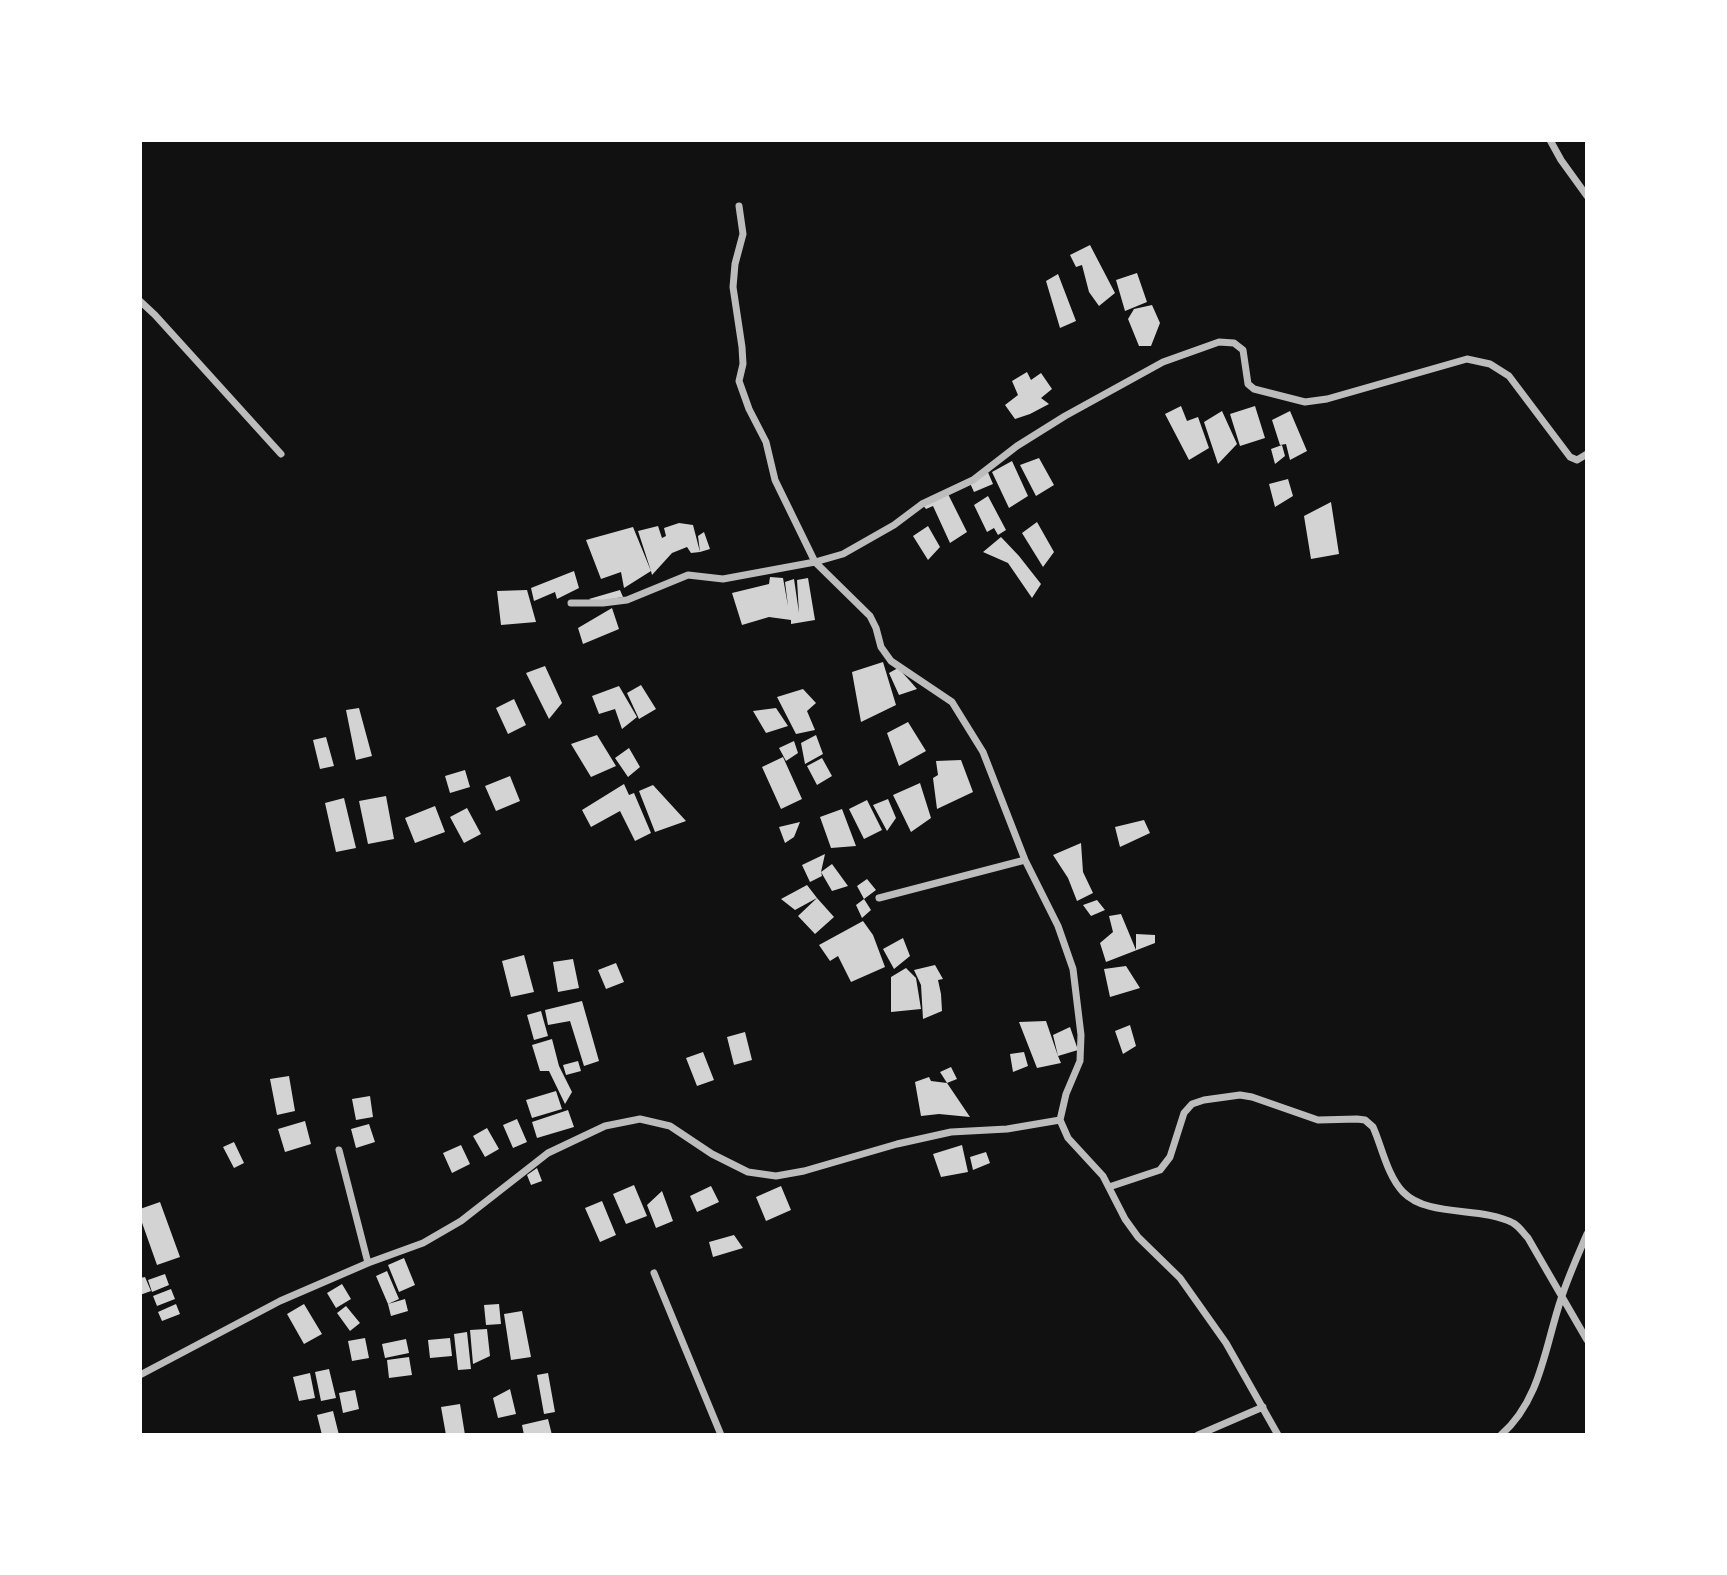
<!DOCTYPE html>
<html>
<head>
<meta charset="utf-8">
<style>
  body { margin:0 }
  #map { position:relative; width:1727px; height:1575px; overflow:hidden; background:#111; font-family:"Fira Sans",sans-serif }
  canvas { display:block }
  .frame { position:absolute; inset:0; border:142px solid #fff; pointer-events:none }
</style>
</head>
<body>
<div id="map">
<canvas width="1727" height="1575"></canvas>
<div class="frame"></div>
</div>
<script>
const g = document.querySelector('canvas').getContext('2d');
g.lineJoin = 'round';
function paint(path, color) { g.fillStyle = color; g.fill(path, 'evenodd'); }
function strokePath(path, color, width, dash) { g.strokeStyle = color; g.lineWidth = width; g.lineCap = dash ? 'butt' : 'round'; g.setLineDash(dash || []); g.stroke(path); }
paint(new Path2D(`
  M1090,245L1115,293L1099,306L1089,292L1082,265L1076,267L1070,255Z
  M1137,273L1147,302L1125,311L1116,280Z
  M1058,274L1076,321L1060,328L1046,281Z
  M1152,305L1160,323L1151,346H1139L1128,319L1134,309Z
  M1027,372L1031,380L1041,373L1052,389L1041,398L1049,404L1030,414L1015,419L1005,405L1018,395L1012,381Z
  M1181,406L1187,421L1198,417L1209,448L1189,460L1165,414Z
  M1255,406L1265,438L1240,446L1230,414Z
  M1222,411L1237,444L1218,464L1204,422Z
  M1290,411L1307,451L1290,460L1286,444L1280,445L1272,420Z
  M1282,445L1285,456L1275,464L1271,449Z
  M1039,458L1054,485L1036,496L1020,465Z
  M1012,461L1028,496L1009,508L992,472Z
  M987,470L993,484L974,492L969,481Z
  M1288,479L1293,496L1275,507L1269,484Z
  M946,490L967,532L950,543L933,506L926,509L922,504Z
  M988,496L1006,530L998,535L994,528L987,532L974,505Z
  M1331,502L1339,554L1311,559L1304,516Z
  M1037,522L1054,552L1043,567L1022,533Z
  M679,523L693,525L700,552L698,536L704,532L710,549L700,552L691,553L687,547L672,553L652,575L651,571L624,588L621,572L601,579L586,540L633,527L651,571L638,531L658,526L662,538L666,536L664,528Z
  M928,526L940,547L928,560L913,536Z
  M1001,537L1019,556L1041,584L1032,598L1008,563L983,552Z
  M574,571L579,588L557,599L555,592L534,601L531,588Z
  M770,577L783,578L788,606L785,582L794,579L799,613L797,580L808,578L815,620L791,624V620L769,617L742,625L732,593L769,584Z
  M527,590L536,622L501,625L497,591Z
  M620,590L623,597L594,602L589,599Z
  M612,608L619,629L583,644L578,628Z
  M883,662L896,705L861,722L852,672Z
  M545,666L562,703L549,719L526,673Z
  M898,668L910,681L917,689L899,695L889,673Z
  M641,685L656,709L639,719L627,693Z
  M619,686L637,717L622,729L615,709L599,714L592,696Z
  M803,689L816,703L807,711L815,730L796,734L777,697Z
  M514,699L526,725L508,734L496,708Z
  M359,708L372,756L356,760L346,710Z
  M776,708L788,726L766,733L753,711Z
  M908,722L926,751L899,766L887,733Z
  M597,735L616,766L591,777L571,744Z
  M816,735L823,754L805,764L801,743Z
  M326,737L334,766L320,769L313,740Z
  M794,741L798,753L786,761L779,748Z
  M629,748L640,767L628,777L615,758Z
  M783,757L802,799L781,809L762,767Z
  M822,758L832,776L817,785L807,766Z
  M961,760L973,792L937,809L933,778L938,775L936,761Z
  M465,770L470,787L450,793L445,776Z
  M510,776L520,801L496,811L485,786Z
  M920,783L931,818L911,832L893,795Z
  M624,784L629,795L634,793L651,833L635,841L620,811L591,827L582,810Z
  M653,785L686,821L655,832L639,791Z
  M386,796L394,839L368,844L359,801Z
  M344,798L356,848L336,852L325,803Z
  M888,799L896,818L887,831L873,805Z
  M867,800L882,830L864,839L849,809Z
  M435,806L445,832L415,843L405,818Z
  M467,808L481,834L464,843L450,817Z
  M842,809L856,846L831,848L820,817Z
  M1144,820L1150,833L1120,847L1115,827Z
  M800,822L794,837L785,843L779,827Z
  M1081,843L1083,872L1093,893L1077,901L1068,878L1053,855Z
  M825,854L821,872L832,864L848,886L832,891L821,872L822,876L810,882L802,865Z
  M867,879L876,890L864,899L857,886Z
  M807,885L817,898L795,910L781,899Z
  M817,898L834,917L815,934L798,916Z
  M864,899L871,910L862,918L856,905Z
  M1097,900L1105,910L1091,916L1083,905Z
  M1121,914L1136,950V934L1155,935V943L1106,962L1100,943L1113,932L1109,916Z
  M863,921L873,935L885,967L851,982L838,956L830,961L819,945Z
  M903,938L910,956L894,969L883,949Z
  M524,955L534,992L511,997L502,961Z
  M573,959L579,988L558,992L553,962Z
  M616,963L624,982L606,989L598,970Z
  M935,965L943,979L938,980L941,994L942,1011L923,1019L921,985L914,970Z
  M1126,966L1140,988L1110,997L1104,969Z
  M906,968L916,978L921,1009L891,1012V977Z
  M582,1001L599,1061L584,1066L570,1021L548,1025L545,1010Z
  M541,1011L548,1036L534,1040L527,1015Z
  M1046,1021L1058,1056L1053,1035L1070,1027L1078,1050L1058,1056L1061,1063L1037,1068L1019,1022Z
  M1130,1025L1136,1046L1123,1054L1115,1031Z
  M745,1032L752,1060L734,1065L727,1037Z
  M552,1039L559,1066L572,1092L565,1104L549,1071H540L532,1045Z
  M703,1052L714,1080L697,1086L686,1058Z
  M1024,1052L1028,1066L1013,1072L1010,1054Z
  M578,1061L581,1071L566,1075L563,1065Z
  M951,1067L957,1079L947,1083L940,1072Z
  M289,1076L295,1111L277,1115L270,1079Z
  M929,1077L931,1081L947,1083L970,1117L939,1114L921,1116L915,1082Z
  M556,1091L562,1109L532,1118L526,1100Z
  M370,1096L373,1117L356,1120L352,1099Z
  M568,1110L574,1127L537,1138L532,1122Z
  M517,1119L527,1142L513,1148L503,1125Z
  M305,1121L311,1144L285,1152L278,1129Z
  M369,1124L375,1142L356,1148L351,1129Z
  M487,1128L499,1149L485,1157L473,1136Z
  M234,1142L244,1163L234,1168L223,1147Z
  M461,1145L470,1164L452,1173L443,1153Z
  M962,1145L968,1172L941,1177L933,1154Z
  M986,1152L990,1163L973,1170L970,1157Z
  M537,1168L542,1181L531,1185L527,1175Z
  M634,1185L647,1216L626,1224L613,1194Z
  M711,1186L719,1202L697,1212L690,1196Z
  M781,1186L791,1210L766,1221L756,1197Z
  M662,1191L673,1221L656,1228L647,1205Z
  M602,1201L616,1235L600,1242L585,1208Z
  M160,1202L180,1257L157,1265L140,1217V1209Z
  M734,1235L743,1248L713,1257L709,1242Z
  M404,1258L415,1285L399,1292L388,1265Z
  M387,1271L399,1299L388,1304L376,1276Z
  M165,1274L169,1285L152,1292L148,1280Z
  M145,1277L151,1291L140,1295V1278Z
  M342,1284L351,1299L336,1308L327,1293Z
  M171,1289L175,1299L157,1306L153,1296Z
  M405,1299L408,1311L391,1316L388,1304Z
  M176,1304L180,1314L162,1321L158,1312Z
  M304,1304L322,1334L304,1344L287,1314Z
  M499,1304L501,1324L486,1325L484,1305Z
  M346,1306L360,1323L350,1331L337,1313Z
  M522,1311L531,1357L511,1360L504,1314Z
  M487,1329L490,1356L473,1364L470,1330Z
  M467,1332L471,1369L458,1370L454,1334Z
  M365,1338L369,1358L352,1361L348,1341Z
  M450,1338L452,1356L430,1358L428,1340Z
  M406,1339L409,1353L385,1358L382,1344Z
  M409,1357L412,1375L389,1378L387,1360Z
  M329,1369L336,1398L321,1401L315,1372Z
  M310,1373L315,1398L299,1401L293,1377Z
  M548,1373L555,1412L544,1414L537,1375Z
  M510,1389L516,1414L498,1418L493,1398Z
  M355,1390L359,1409L343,1413L339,1393Z
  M460,1404L465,1435H446L441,1407Z
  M333,1411L339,1435H322L317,1415Z
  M548,1419L552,1435H524L522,1425Z`), '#d3d3d3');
strokePath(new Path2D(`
  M1550,140L1561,160L1587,196
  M739,206L743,234L735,264L733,287L742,347L743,364L739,381L749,409L766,442L775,480L815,562L870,616L876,628L881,647L891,661L952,702L983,752L1025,860L1058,926L1073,969L1081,1035L1080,1061L1066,1094L1060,1120L1068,1138L1103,1176L1125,1219L1138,1237L1180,1278L1226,1343L1278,1435
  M140,301L155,315L281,454
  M571,603H603L627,600L688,575L723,579L815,562L843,554L894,525L922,504L973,480L1017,446L1065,416L1163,362L1219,342L1234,343L1243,350L1248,384L1254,389L1305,402L1327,399L1467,359L1490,364L1509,376L1570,457L1577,460L1587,454
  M879,898L1025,860
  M339,1150L368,1263
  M1109,1187L1160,1170L1170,1157L1184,1113L1192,1104L1204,1100L1240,1095L1252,1097L1318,1120L1357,1119L1365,1120L1373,1127C1382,1147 1387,1175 1403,1192C1428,1218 1481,1206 1513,1223C1519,1226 1523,1233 1528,1238L1587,1340
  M654,1273L721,1435
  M140,1375L280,1301L368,1263L423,1243L461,1221L548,1153L605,1126L640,1119L670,1126L712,1154L748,1172L776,1176L804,1171L897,1144L951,1132L1007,1129L1060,1120
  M1198,1435L1263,1407
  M1501,1435C1541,1400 1545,1346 1561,1299C1568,1277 1578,1255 1587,1234`), '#bcbcbc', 7);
</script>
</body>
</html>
